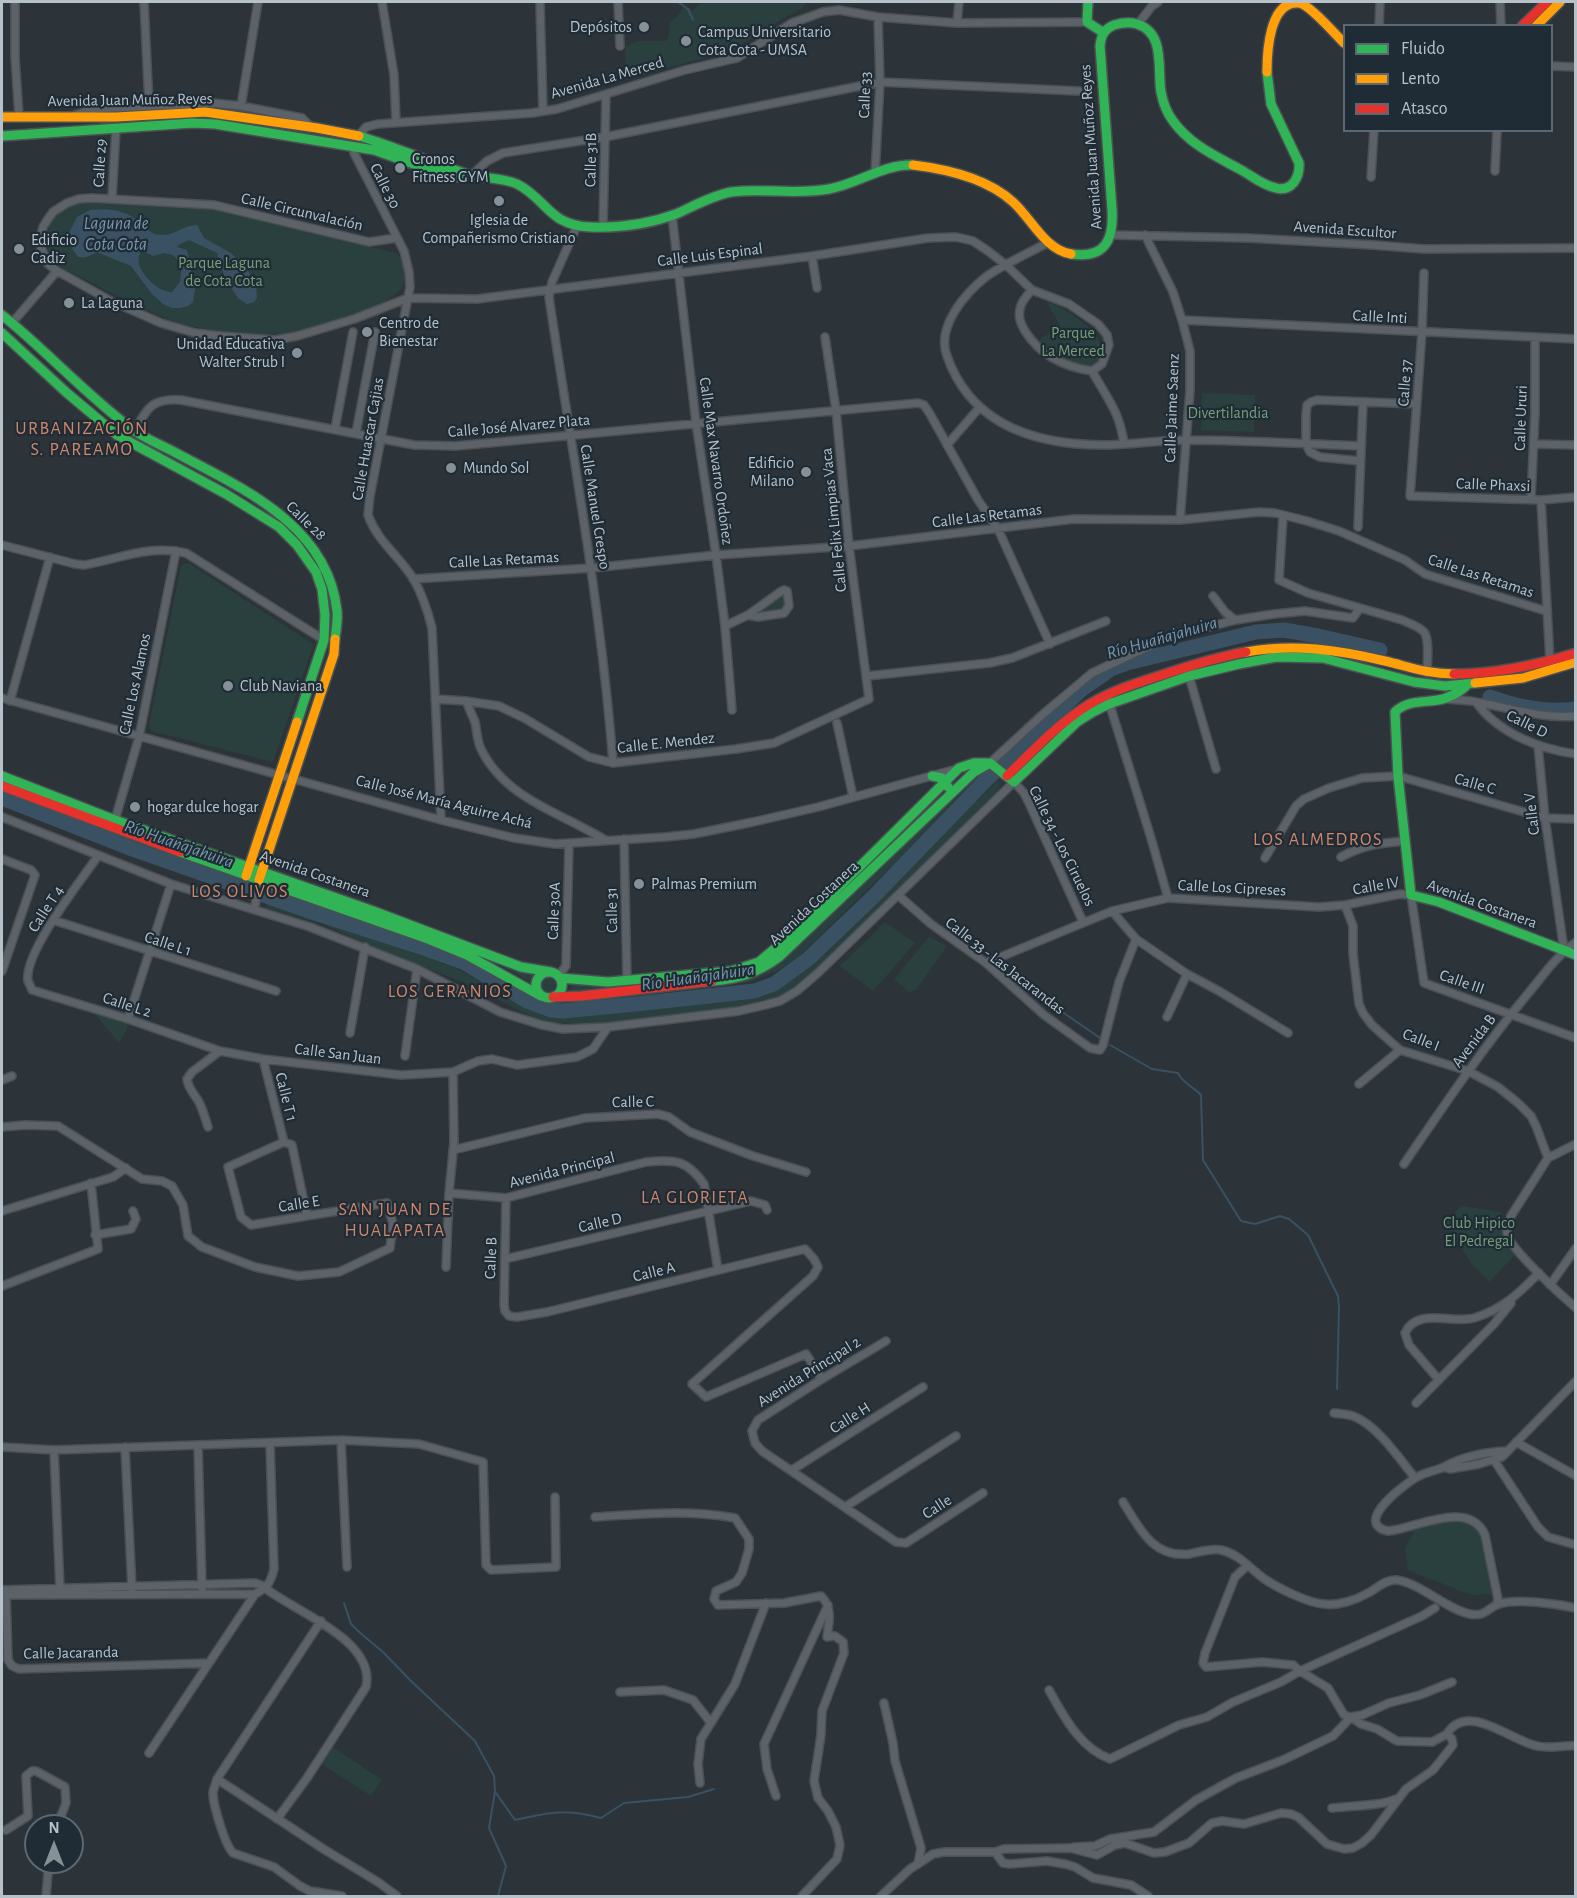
<!DOCTYPE html>
<html>
<head>
<meta charset="utf-8">
<style>
  body { margin:0 }
  #map { position:relative; width:1577px; height:1898px; overflow:hidden; background:#2c3439; font-family:"Alegreya Sans",sans-serif }
  canvas { display:block }
  .frame { position:absolute; inset:0; border:3px solid #b7c1ca; pointer-events:none }
  .legend { position:absolute; left:1343px; top:24px; width:210px; height:108px; box-sizing:border-box; background:#1f2c35; border:2px solid #5c6871; margin:0; padding:8px 10px; list-style:none; font-size:18px; color:#b7c1ca }
  .legend li { display:flex; align-items:center; gap:12px; height:30px }
  .legend b { width:30px; border:2px solid #5c6871 }
  .north { position:absolute; left:24px; top:1814px; width:60px; height:60px; box-sizing:border-box; background:#1f2c35; border:2px solid #5c6871; border-radius:50%; rotate:0deg; font-size:16px; font-weight:700; line-height:24px; text-align:center; color:#b7c1ca }
  .north::after { content:''; display:block; margin:auto; width:21px; height:27px; background:#869097; clip-path:polygon(50% 0,100% 100%,50% 72%,0 100%) }
</style>
</head>
<body>
<div id="map">
<canvas width="1577" height="1898"></canvas>
<div class="frame"></div>
<ul class="legend">
<li><b style="height:8px;background:#30b455"></b>Fluido</li>
<li><b style="height:8px;background:#ff9f0a"></b>Lento</li>
<li><b style="height:8px;background:#e5322d"></b>Atasco</li>
</ul>
<div class="north">N</div>
</div>
<script>
const g = document.querySelector('canvas').getContext('2d');
g.lineJoin = 'round';
function paint(path, color) { g.fillStyle = color; g.fill(path, 'evenodd'); }
function strokePath(path, color, width, dash) { g.strokeStyle = color; g.lineWidth = width; g.lineCap = dash ? 'butt' : 'round'; g.setLineDash(dash || []); g.stroke(path); }
function label(font, color, halo, rows, align = 'center') {
  g.font = font + ' "Alegreya Sans",sans-serif'; g.lineWidth = 4.5; g.setLineDash([]); g.textBaseline = 'middle'; g.strokeStyle = halo; g.fillStyle = color; for (const [text, x, y, turn = 0] of rows) {
    g.save(); g.translate(x, y); g.rotate((+turn || 0) * Math.PI / 180); g.textAlign = isNaN(turn) ? turn : align; if (halo) g.strokeText(text, 0, 0); g.fillText(text, 0, 0); g.restore();
  }
}
paint(new Path2D(`
  M710,2H807L801,9L787,16L734,49L643,75L626,65L625,47L637,41H666L669,35L670,22L677,17L682,9L688,7L693,10L700,4Z
  M88,203L218,210L396,253C405,261 409,280 400,290C382,307 354,315 330,321C313,326 295,333 277,334C242,335 197,331 165,318C130,304 96,284 62,268C59,265 54,261 52,258C48,252 47,246 47,240C48,216 67,205 88,203Z
  M1047,302C1062,307 1095,327 1101,344C1108,366 1084,371 1068,363C1057,358 1048,348 1039,340L1060,326Z
  M1202,393L1255,395L1254,432L1201,430Z
  M188,563L313,644V646L273,762L152,731L149,725L181,566Z
  M782,594L785,607L782,613L764,614L760,611L762,607Z
  M990,761L997,764L799,956L777,971L749,982L701,988L703,982L765,970Z
  M998,780L1001,784L999,789L804,984L786,996L759,1005L606,1024L550,1022L534,1018L467,984L372,946L325,925L268,908L263,898L346,926L455,968L533,1010L553,1015L572,1016L750,996C766,991 780,985 794,975Z
  M885,922L915,943L873,991L840,966Z
  M929,937L947,946L916,990L909,992L894,979Z
  M474,952L538,970L533,983Z
  M540 984a8 8 0 1 1 16 0a8 8 0 1 1-16 0Z
  M572,983L622,987L571,994Z
  M94,1013L128,1024L127,1029L119,1043Z
  M1462,1206L1501,1212C1498,1229 1505,1241 1517,1253L1489,1282L1471,1263L1445,1221Z
  M1441,1517C1456,1518 1476,1515 1486,1529L1496,1585L1491,1594L1471,1595L1408,1570L1405,1548L1418,1524Z
  M333,1747L382,1780L371,1796L322,1764Z`), '#29403f');
paint(new Path2D(`
  M90,210C111,209 123,209 140,222C145,226 149,232 155,234C173,239 181,225 197,225L204,238L231,253L249,272L256,284L257,298L254,302L247,304L238,298L225,278L217,253L189,240L180,244L177,247L187,250L195,289L193,302L188,306L180,308H172L163,304L152,294L131,266L99,253C90,253 90,259 78,257L66,239L77,217ZM141,251H144L153,256L164,253L173,255L182,264L180,282L172,292C157,293 130,266 141,251Z`), '#395162');
strokePath(new Path2D(`
  M678,2L688,9L693,20
  M950,934L960,938L981,954
  M996,966L1100,1038
  M1110,1045L1152,1069L1178,1073C1182,1083 1194,1087 1201,1095L1203,1160L1241,1221L1255,1224L1280,1216L1289,1219L1308,1235L1338,1296L1339,1307L1337,1389
  M344,1603L351,1624L359,1632L383,1652L410,1680L475,1741L494,1776L495,1791L489,1828L506,1866L498,1896
  M496,1793L515,1820C547,1813 568,1808 601,1818L624,1803L688,1797L714,1789`), '#395162', 2);
strokePath(new Path2D(`
  M1490,697C1519,707 1545,713 1576,709
  M2,798L135,850L306,910L418,946L465,963L527,1001L551,1010L563,1011L636,1004L754,991L774,984L808,959L872,898L986,780L1082,689L1111,669L1127,663L1256,632L1284,630L1318,636L1380,650`), '#395162', 15);
const street = new Path2D(`
  M15,2V57L19,116
  M144,2L149,105
  M382,2L394,75L396,122
  M540,2L543,111
  M618,2L620,46
  M1500,2L1501,26
  M957,23L959,2
  M1138,24L1152,6L1158,2
  M1379,26L1380,2
  M1552,66L1576,67
  M241,106L258,2
  M75,115L95,109L213,103L241,106L297,117L302,118L310,126
  M357,137L366,127L378,124L532,113L557,109L685,70L737,58L792,23L823,12L839,10L878,17L957,23L1087,22
  M355,147L354,153L404,251L409,272L410,287L370,496L368,515C378,543 400,556 414,580C422,594 428,612 432,628L441,820
  M1495,171L1497,130
  M875,174L880,82L878,17
  M472,175L487,161L503,153L605,137L880,82L1079,91
  M1371,177L1374,130
  M112,198L116,129
  M672,215L696,423L716,555L725,626L732,710
  M577,226L552,282L549,297C572,452 601,607 613,763
  M603,227L606,95
  M1112,235L1248,238L1373,245L1424,249L1576,248
  M1145,235L1173,292L1182,320L1190,351V390L1180,520
  M396,238L369,242L214,205L91,198L79,199L67,203L53,212L48,219L43,227L40,239L41,247L48,264L57,271L111,301L161,323L195,333L221,336L275,340L297,336L354,319L408,298L477,299L812,256L928,238L956,237L973,241L988,251L1006,265L1032,290L1069,304L1098,324L1107,335L1109,345L1102,364L1092,371C1065,367 1040,355 1025,331C1021,324 1018,318 1020,309C1021,302 1027,295 1032,290
  M1047,243C1027,254 1006,263 987,276C965,293 936,327 947,356C972,428 1041,446 1110,445C1136,444 1162,440 1187,440C1245,440 1303,444 1360,446
  M812,256L817,288
  M1424,273L1422,332L1410,496L1541,500L1576,497
  M1182,320L1576,339
  M12,323L57,271
  M1092,371C1107,398 1120,412 1124,444
  M335,429L353,332
  M135,431C147,407 153,398 181,400L414,445L456,446L918,403L924,405L930,414L978,500L998,529L1050,644
  M356,433L375,332
  M1534,444L1576,445
  M947,445L979,408
  M1360,461L1320,457L1310,452L1306,444V415L1307,405L1311,402L1317,400L1417,404
  M1531,499L1535,413V338
  M1541,500L1550,661
  M1283,516L1279,580L1308,593L1402,620C1408,623 1419,626 1424,632C1430,639 1427,664 1427,673
  M1358,527L1363,402
  M2,545L75,564L84,565C119,559 151,544 186,553L324,640
  M413,579L592,568L716,555L849,546L1074,519L1180,520L1259,512L1275,513L1307,521L1339,531L1405,560L1425,574L1546,611
  M1213,596L1225,612L1235,620
  M725,626L748,615L780,592L784,590L787,591L789,606L784,613L758,617L748,615
  M867,676L989,663L1012,658L1106,621
  M1189,676L1216,769
  M2,698L441,820L514,838L555,844L665,837L694,834L753,822L818,807L957,769
  M435,699L466,701L499,706L524,718L589,757L613,763L736,749L774,743L869,699L849,546L836,410L825,337
  M1108,699L1151,838L1168,898
  M1448,699C1457,700 1467,700 1476,702C1510,708 1541,719 1576,716
  M10,701L50,557
  M466,701C469,708 472,715 475,722C477,731 477,741 481,749C505,799 562,813 605,840
  M1476,702C1498,733 1539,749 1576,754
  M837,723L853,797
  M1538,746L1545,818L1564,950
  M990,763L1042,715L1092,673L1165,639L1235,620L1274,614L1305,611L1353,618L1360,608
  M2,817L171,884L310,927L417,969L500,1012L542,1025L563,1029L608,1027L739,1011L765,1005L780,1001L797,991L819,972L1014,782L1024,793L1029,803L1083,922
  M115,820L139,737L176,551
  M624,839L627,980
  M98,856C81,880 23,954 28,981C29,983 31,987 32,990L128,1019L220,1051L263,1059L401,1075L453,1072L478,1061L492,1059L517,1065L577,1057L593,1049L608,1027
  M1341,857C1363,845 1380,843 1405,841
  M1265,858L1296,806L1304,799L1329,788L1362,778L1398,776L1545,818L1576,819
  M2,859L31,870L35,875L2,971
  M898,895L931,924L986,963L1044,1015L1090,1048L1100,1050L1103,1045L1119,982L1136,939
  M1345,905L1353,926V954L1359,1004L1363,1013L1372,1025L1400,1050L1468,1071L1498,1087L1518,1103L1531,1116L1536,1126L1548,1158
  M254,909L260,885L259,880
  M1112,911L1136,939L1187,974L1219,991L1288,1033
  M53,920L276,991
  M986,963L1112,911L1168,898L1319,907L1345,905L1400,894L1411,895L1424,983L1576,1038
  M558,976L566,966L569,844
  M1167,1017L1187,974
  M128,1019L171,884
  M350,1033L365,947
  M405,1056L417,969
  M263,1059L284,1142
  M453,1072L454,1142L449,1193L506,1198L646,1162C675,1159 687,1160 704,1184L718,1270
  M2,1080L12,1076
  M1359,1084L1400,1050
  M2,1127L25,1125L58,1126L142,1179L162,1181L172,1186L183,1205L188,1236L202,1247L255,1267L298,1276L339,1272L390,1248L393,1224L387,1203L251,1225L241,1217L228,1167L284,1142L292,1145L307,1216
  M208,1127C205,1118 203,1110 199,1102C194,1094 188,1088 187,1079L192,1072L220,1051
  M1576,1144L1548,1158L1511,1216C1509,1222 1506,1228 1507,1234C1511,1250 1562,1296 1576,1308
  M453,1150L585,1118L658,1114L669,1117L690,1132L753,1156L806,1172
  M1404,1164C1443,1107 1482,1049 1526,996C1542,977 1556,956 1576,942
  M506,1198L504,1304L505,1311L509,1316L517,1317L547,1312L805,1249L814,1259L818,1267L813,1276L692,1384L706,1397L806,1354L822,1379
  M2,1211L113,1177L126,1168
  M95,1235L131,1229L136,1219L133,1211
  M505,1259L751,1201L765,1205L767,1210
  M446,1267L449,1193
  M1550,1285L1576,1248
  M2,1286L98,1249L91,1183
  M886,1341L822,1379L758,1420L752,1431L755,1443L762,1451L896,1542L906,1543L983,1493
  M1439,1380L1409,1345L1405,1333C1417,1307 1452,1324 1474,1318C1503,1309 1518,1294 1539,1273
  M1416,1403L1494,1324L1511,1303
  M1334,1413C1340,1414 1347,1414 1353,1416C1377,1425 1399,1458 1415,1478
  M341,1440L347,1567
  M1516,1442L1576,1476
  M198,1446L202,1588
  M2,1447L54,1450L341,1440L419,1444L483,1462L486,1565L491,1570L556,1567L555,1497
  M125,1447L132,1589
  M54,1450L60,1590
  M1494,1460L1538,1527L1548,1537L1576,1545
  M1444,1467L1450,1469L1479,1464L1502,1457L1576,1381
  M792,1470L923,1387
  M1123,1502C1140,1529 1153,1558 1189,1554C1200,1552 1211,1548 1221,1550C1240,1554 1251,1570 1266,1580C1280,1589 1308,1603 1324,1604C1338,1606 1356,1600 1368,1593C1376,1589 1386,1579 1396,1580C1419,1582 1447,1610 1470,1614C1486,1617 1487,1608 1499,1604C1517,1598 1557,1604 1576,1608
  M845,1507L956,1436
  M595,1517C641,1514 689,1509 735,1518L749,1539V1549L742,1573L736,1582L716,1591L714,1599L718,1605L784,1603L821,1596C833,1608 829,1622 827,1637L835,1636L843,1642L844,1653L822,1711L821,1735L814,1781L818,1798L828,1811L836,1827L840,1845L837,1859L802,1896
  M2,1590L255,1583L261,1585C290,1610 377,1639 366,1687L307,1778L277,1819
  M6,1594L8,1660L12,1666L19,1669L209,1663
  M2,1595L255,1594C267,1588 271,1582 274,1569L270,1444
  M1497,1604L1498,1599L1485,1535C1469,1498 1415,1529 1388,1531C1352,1523 1405,1484 1417,1477C1426,1472 1435,1471 1444,1467C1446,1466 1449,1464 1452,1463C1469,1455 1488,1452 1507,1451
  M321,1621L217,1779C216,1784 213,1789 213,1793C213,1805 225,1845 233,1853L274,1867L300,1886L310,1891L342,1896
  M1049,1690C1064,1717 1080,1748 1110,1759L1179,1725L1207,1717L1233,1702L1281,1682L1300,1671L1422,1616L1435,1608
  M620,1692L664,1690L693,1700L711,1723
  M884,1703L893,1743L895,1761L921,1848L918,1864
  M1447,1734C1467,1701 1511,1741 1537,1746C1550,1749 1563,1745 1576,1746
  M149,1753L255,1594
  M217,1779L325,1850L378,1882L397,1896
  M700,1783L698,1764L701,1739L735,1684L766,1603
  M776,1796L767,1769L764,1744L828,1605
  M1332,1808C1355,1805 1378,1807 1399,1798
  M6,1830L28,1816L26,1776L32,1771H36L65,1787L66,1803L57,1826
  M1074,1847L1095,1846L1110,1839L1154,1832L1196,1800L1236,1778L1283,1760L1333,1736L1351,1717L1362,1715L1389,1703L1420,1695L1452,1682
  M46,1896L49,1862
  M881,1896L910,1869L933,1854L944,1852H995
  M1148,1896L1131,1885L1093,1878L1075,1867L1065,1864L1047,1861L1010,1864L1003,1863L995,1852L1004,1849L1070,1848L1097,1855L1115,1845L1125,1843L1154,1853L1165,1852L1189,1843L1212,1823L1222,1821L1244,1824L1281,1813L1291,1814L1298,1817L1327,1844L1344,1849L1353,1848L1362,1843L1371,1835L1406,1789L1433,1770L1453,1745L1452,1739L1447,1734L1432,1742L1397,1741L1377,1729L1361,1724L1351,1717L1344,1715L1328,1688L1300,1671L1293,1665L1262,1662L1206,1667L1203,1663L1205,1653L1235,1577L1248,1565`);
const fast = new Path2D(`
  M1088,2L1087,22L1104,33
  M2,136L193,123L215,124L374,150L448,176L457,177L467,174
  M359,136C396,147 431,163 467,174C484,179 501,177 517,184C547,199 548,225 590,227C618,228 649,224 676,214C694,206 711,196 731,192C763,188 797,195 829,189C858,184 883,164 913,165
  M1071,254C1106,259 1114,239 1112,209L1100,46C1101,36 1104,29 1114,25C1121,23 1130,22 1137,24C1166,33 1157,70 1161,92C1163,103 1167,113 1173,121C1191,146 1218,157 1243,171C1253,177 1264,186 1276,188C1292,192 1300,177 1299,163L1271,104L1267,72
  M2,315C47,351 86,395 132,429C145,439 162,445 176,453C244,489 328,526 337,611C338,620 336,630 335,639
  M2,333L67,393L117,435L226,494L279,527L297,545L316,572L322,589L325,615L324,640L297,722
  M1467,685C1461,691 1454,695 1446,698C1429,704 1409,698 1395,712L1398,776L1411,895L1439,902L1576,955
  M990,763L1014,782L1077,722L1093,712L1109,704L1189,676L1239,664L1276,657L1323,658L1414,682L1445,686L1475,683
  M2,776L115,820L376,912L521,967L551,972
  M932,776L942,778L948,787
  M180,852L428,939L467,955L541,996
  M536 985a13 13 0 1 1 26 0a13 13 0 1 1-26 0Z
  M560,978L608,982L732,971L759,962L791,935L959,768L974,763H987
  M712,981C738,979 758,973 779,957L974,772L990,763`);
const slow = new Path2D(`
  M1536,26L1560,2
  M1267,72C1267,53 1269,0 1299,3C1309,4 1336,35 1344,43
  M2,117H116L205,112L317,128L359,136
  M913,165C946,169 988,179 1013,202C1031,218 1045,250 1071,254
  M1246,652C1293,643 1339,650 1385,661C1410,667 1427,674 1454,674
  M1475,683L1523,678L1576,662
  M246,876L297,722
  M259,880L334,654L335,639`);
const jam = new Path2D(`
  M1522,26L1547,2
  M1454,674C1495,674 1537,665 1576,653
  M1007,776C1031,753 1054,728 1082,709C1107,692 1134,684 1162,675C1189,666 1217,657 1246,652
  M2,786L180,852
  M553,997L582,996L712,981`);
strokePath(street, '#4a5054', 10);
strokePath(fast, '#4a5054', 12);
strokePath(slow, '#4a5054', 12);
strokePath(jam, '#4a5054', 12);
strokePath(street, '#5c6267', 7);
strokePath(fast, '#30b455', 9);
strokePath(slow, '#ff9f0a', 9);
strokePath(jam, '#e5322d', 9);
for (const [x, y, r, color] of [
  [644,27,6,"#869097"],
  [686,41,6,"#869097"],
  [400,168,6,"#869097"],
  [499,201,6,"#869097"],
  [19,249,6,"#869097"],
  [69,303,6,"#869097"],
  [367,332,6,"#869097"],
  [297,353,6,"#869097"],
  [451,468,6,"#869097"],
  [806,472,6,"#869097"],
  [228,686,6,"#869097"],
  [135,807,6,"#869097"],
  [639,884,6,"#869097"]
]) { const dot = new Path2D(); dot.arc(x, y, r, 0, 2 * Math.PI); g.fillStyle = color; g.fill(dot); strokePath(dot, '#1f2c35', 2); }
label('16px', '#b7c1ca', '#1f2c35', [
  ["Depósitos",632,27,"right"],
  ["Campus Universitario",698,32],
  ["Cota Cota - UMSA",698,50],
  ["Cronos",412,159],
  ["Fitness GYM",412,177],
  ["Iglesia de",499,220,"center"],
  ["Compañerismo Cristiano",499,238,"center"],
  ["Edificio",31,240],
  ["Cadiz",31,258],
  ["La Laguna",81,303],
  ["Centro de",379,323],
  ["Bienestar",379,341],
  ["Unidad Educativa",285,344,"right"],
  ["Walter Strub I",285,362,"right"],
  ["Edificio",794,463,"right"],
  ["Milano",794,481,"right"],
  ["Mundo Sol",463,468],
  ["Club Naviana",240,686],
  ["hogar dulce hogar",147,807],
  ["Palmas Premium",651,884]
], 'left');
label('16px', '#b7c1ca', '#1f2c35', [
  ["Avenida La Merced",607,78,-16],
  ["Calle 33",865,95,-88],
  ["Avenida Juan Muñoz Reyes",130,100,-1],
  ["Avenida Juan Muñoz Reyes",1091,147,-94],
  ["Calle 31B",591,160,-89],
  ["Calle 29",100,163,-87],
  ["Calle 30",385,186,63],
  ["Calle Circunvalación",302,212,13],
  ["Avenida Escultor",1345,230,4],
  ["Calle Luis Espinal",710,255,-7],
  ["Calle Inti",1380,317,3],
  ["Calle 37",1405,383,-86],
  ["Calle Jaime Saenz",1172,408,-88],
  ["Calle Ururi",1521,418,-88],
  ["Calle José Alvarez Plata",519,426,-5],
  ["Calle Huascar Cajias",368,439,-80],
  ["Calle Max Navarro Ordoñez",716,461,82],
  ["Calle Phaxsi",1493,485,2],
  ["Calle Manuel Crespo",595,507,81],
  ["Calle Las Retamas",987,516,-7],
  ["Calle Felix Limpias Vaca",834,520,-96],
  ["Calle 28",306,521,44],
  ["Calle Las Retamas",504,560,-3],
  ["Calle Las Retamas",1481,576,18],
  ["Calle Los Alamos",135,684,-78],
  ["Calle D",1527,724,26],
  ["Calle E. Mendez",666,743,-6],
  ["Calle C",1475,784,16],
  ["Calle José María Aguirre Achá",444,802,14],
  ["Calle V",1532,814,-97],
  ["Calle 34 - Los Ciruelos",1062,846,64],
  ["Avenida Costanera",315,874,19],
  ["Calle IV",1376,886,-10],
  ["Calle Los Cipreses",1232,888,3],
  ["Avenida Costanera",814,903,-43],
  ["Avenida Costanera",1482,904,20],
  ["Calle T 4",46,909,-57],
  ["Calle 31",612,910,-91],
  ["Calle 30A",554,911,-88],
  ["Calle L 1",168,944,18],
  ["Calle 33 - Las Jacarandas",1005,966,38],
  ["Calle III",1462,982,19],
  ["Calle L 2",127,1005,18],
  ["Calle I",1421,1040,21],
  ["Avenida B",1474,1041,-53],
  ["Calle San Juan",338,1054,7],
  ["Calle T 1",286,1097,76],
  ["Calle C",633,1102,-1],
  ["Avenida Principal",562,1170,-14],
  ["Calle E",299,1204,-9],
  ["Calle D",600,1223,-13],
  ["Calle B",491,1258,-88],
  ["Calle A",654,1272,-14],
  ["Avenida Principal 2",809,1372,-32],
  ["Calle H",850,1418,-32],
  ["Calle",937,1507,-33],
  ["Calle Jacaranda",71,1653,-1]
]);
label('16px', '#769f78', '#1f2c35', [
  ["Parque Laguna",224,263],
  ["de Cota Cota",224,281],
  ["Parque",1073,333],
  ["La Merced",1073,351],
  ["Divertilandia",1228,413],
  ["Club Hipico",1479,1223],
  ["El Pedregal",1479,1241]
]);
label('italic 18px', '#7897ac', '#1f2c35', [
  ["Laguna de",116,224],
  ["Cota Cota",116,245],
  ["Río Huañajahuira",1162,638,-16],
  ["Río Huañajahuira",179,844,19],
  ["Río Huañajahuira",698,977,-8]
]);
g.letterSpacing = '1.5px';
label('18px', '#d28569', '#1f2c35', [
  ["URBANIZACIÓN",82,429],
  ["S. PAREAMO",82,450],
  ["LOS ALMEDROS",1318,840],
  ["LOS OLIVOS",240,892],
  ["LOS GERANIOS",450,992],
  ["LA GLORIETA",695,1198],
  ["SAN JUAN DE",395,1210],
  ["HUALAPATA",395,1231]
]);
g.letterSpacing = '0px';
</script>
</body>
</html>
